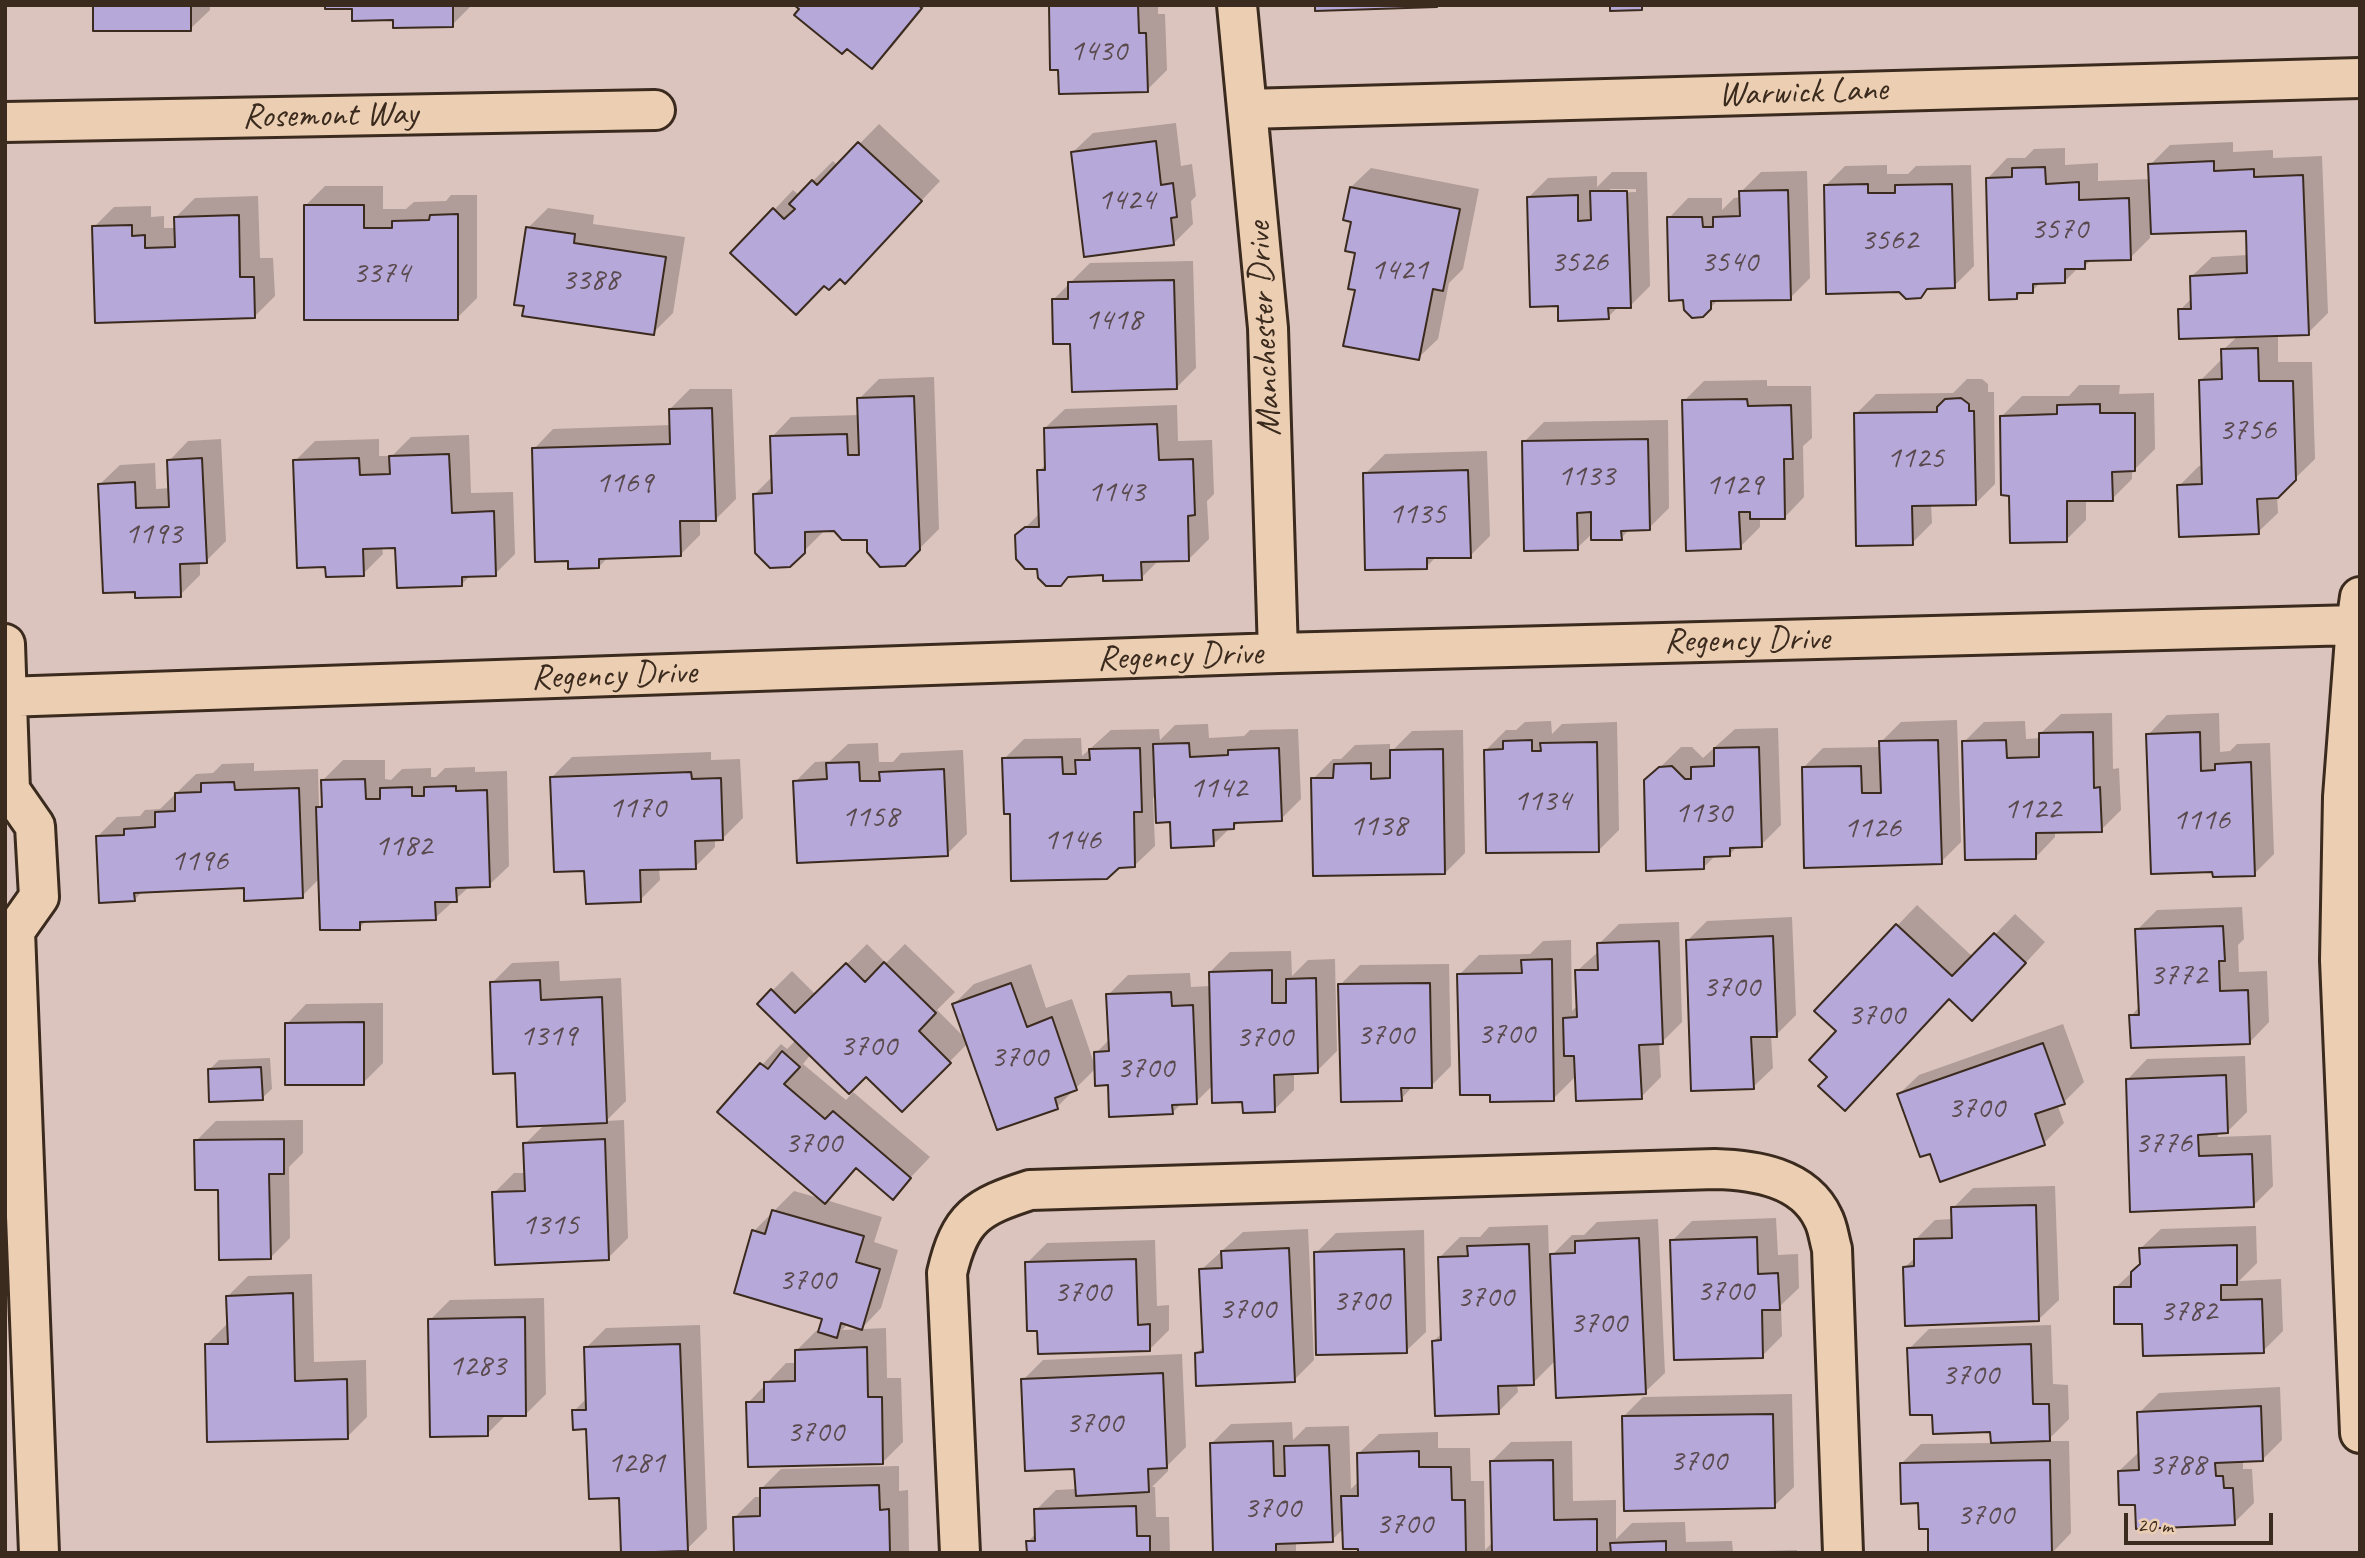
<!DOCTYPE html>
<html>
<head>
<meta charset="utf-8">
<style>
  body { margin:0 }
  #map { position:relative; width:2365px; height:1558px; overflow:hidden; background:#dcc4be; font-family:Caveat,sans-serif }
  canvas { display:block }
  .frame { position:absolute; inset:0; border:7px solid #3b2a1e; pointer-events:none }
  .scale { position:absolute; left:2124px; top:1513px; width:149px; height:32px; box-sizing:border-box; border:4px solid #3b2a1e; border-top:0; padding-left:9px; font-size:21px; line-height:24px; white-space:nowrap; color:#3b2a1e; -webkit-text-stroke:5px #eccfb3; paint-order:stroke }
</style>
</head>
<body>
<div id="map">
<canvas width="2365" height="1558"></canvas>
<div class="frame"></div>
<div class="scale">20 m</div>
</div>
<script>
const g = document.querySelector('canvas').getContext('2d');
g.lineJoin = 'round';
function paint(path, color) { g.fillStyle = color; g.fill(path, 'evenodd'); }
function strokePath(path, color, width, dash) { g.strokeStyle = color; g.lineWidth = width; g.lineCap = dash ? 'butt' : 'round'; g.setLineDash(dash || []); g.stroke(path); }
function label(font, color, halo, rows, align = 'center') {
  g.font = font + ' Caveat,sans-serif'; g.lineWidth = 5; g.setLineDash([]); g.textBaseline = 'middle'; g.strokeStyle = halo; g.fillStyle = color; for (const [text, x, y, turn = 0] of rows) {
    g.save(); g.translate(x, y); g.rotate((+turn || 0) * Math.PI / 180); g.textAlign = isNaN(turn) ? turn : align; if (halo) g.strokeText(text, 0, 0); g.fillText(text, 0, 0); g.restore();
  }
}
paint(new Path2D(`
  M95,5H210V10L190,29Z
  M327,5H472L452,25L394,18L354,7Z
  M797,5H926L892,47L872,67Z
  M1050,5H1158V14H1165L1167,70L1147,90L1060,68Z
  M1176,123L1181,166L1192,164L1196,196L1191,201L1193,224L1173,244L1073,152L1093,133Z
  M879,124L940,181L845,282L774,210L793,190L799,195L833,161L838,166Z
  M2233,142V152L2273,150V158L2322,156L2328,313L2308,333L2278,334V362H2312L2315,459L2277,496L2278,513L2258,532L2179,486L2199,466H2203L2200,381L2220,361H2224L2223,350L2238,336L2180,310L2193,297L2192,276L2212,257L2248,255L2247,229L2150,233V238L2130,258L2092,259L2084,267H2079L2064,282H2041L2032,291H2023L2017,297L1988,178L2007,158H2025L2034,149L2065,148V165L2098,163V181L2151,179L2150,165L2170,145Z
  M1887,165V174H1908L1916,166L1971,165L1974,266L1954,286L1929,287L1920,297L1825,186L1845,166Z
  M1371,168L1479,189L1463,269L1449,283L1438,339L1418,358L1357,289V252L1351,187Z
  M1807,171L1810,278L1790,298L1719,299L1702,316L1669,218L1688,198H1722V210L1734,198L1741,197V192L1761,172Z
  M1612,172H1647L1650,286L1630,306H1619L1608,317L1560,304L1528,198L1548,178L1597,176V187ZM1610,189H1636V192L1610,193Z
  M325,186H383V209H406L414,202L446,201L451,195H477V298L457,318L305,206Z
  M258,196L260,258H273L275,296L255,316L94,227L114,207L151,206V217L164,216V228H176L175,218L195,198Z
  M548,208L594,215L593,224L685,237L673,313L653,333L526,304L528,228Z
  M1193,261L1196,368L1176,388L1053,300L1090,263Z
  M934,377L939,529L904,564L869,538L834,529L824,531L789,566L755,494L773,476L772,437L791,417L860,415L859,399L879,379Z
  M1967,379H1982L1988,384V392H1994L1995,484L1975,504H1931L1932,523L1912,543L1856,414L1876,394L1953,393Z
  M1767,380V386H1811L1812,438L1803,446L1804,497L1785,517H1760V527L1740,547L1684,401L1704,381Z
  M2079,385H2120L2119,394L2154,393L2155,449L2135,469H2132V479L2112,499H2086V520L2066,540L2011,494L2002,416L2022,396H2069Z
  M690,389H732L736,499L716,519H700V535L680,555L608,557L599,567L534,449L553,429L671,425L670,409Z
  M1177,405L1178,441L1212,440L1214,494L1207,501L1209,539L1189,559L1159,560L1141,578L1039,567L1017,536L1040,513L1039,471L1047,463L1045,428L1065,409Z
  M1668,420L1669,508L1649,528L1630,529L1621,538L1593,533L1577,548L1524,442L1544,422Z
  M469,435L471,493L513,492L515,554L495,574L471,575L462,584L397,546L382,547L383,554L363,574L295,461L315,441L379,439V456H392L411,437Z
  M221,439L226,541L206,561L200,562V575L180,595L136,590L100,484L120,465L155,463L156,489L170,488L169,461L188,441Z
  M1487,451L1490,536L1470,556H1437L1426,567L1365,474L1385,454Z
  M2112,713L2113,769L2119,768L2121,810L2101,830L2055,831V837L2036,857L1964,742L1984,722L2025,721L2026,739L2041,738V733L2061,714Z
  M2219,713L2220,752L2230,751L2237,744L2270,743L2274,854L2254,874L2148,735L2167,715Z
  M1957,720L1961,842L1941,862L1803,768L1823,748L1881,747V742L1901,722Z
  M1551,721L1552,734L1562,724L1617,722L1619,830L1599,850L1486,750L1506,730H1516L1525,722Z
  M1208,724L1209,738L1244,736L1250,730L1298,729L1301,799L1281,819L1240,821L1234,827L1230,828L1213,845L1172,821L1157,795L1153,798L1155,846L1135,865L1011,812L1004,759L1024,739L1081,738L1082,756L1111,730L1159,729L1160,740L1175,725Z
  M1778,728L1781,825L1761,845L1738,846L1729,855H1716L1704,867L1646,781L1681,747H1692L1703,758L1735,729Z
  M1463,730L1465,853L1445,873L1313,779L1333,759H1341L1355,745L1390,744V753L1412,731Z
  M878,743L879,762H893L901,753L963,750L967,834L947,854L795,782L815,762L830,761L848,744Z
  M711,752V760L740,759L743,818L723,838H715V847L695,867L659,868L660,880L640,900L552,777L572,757Z
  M343,760H385V779L391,780L402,769L431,768V777H436L445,768L475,767V772L507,771L509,866L489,885L470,886L435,918L367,920L359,928L320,878L302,896L246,887L143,891L134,900L97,837L117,817L140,816L145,810L160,809L196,774L213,773L222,764L254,763V771L318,769L319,807L324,802L323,780Z
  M1917,905L1973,957L2015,914L2045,942L1992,999L1950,997L1838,1031L1816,1011Z
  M2242,907L2244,939L2238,945L2239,972L2267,971L2269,1022L2250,1042L2131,1016L2140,1006L2137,930L2157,910Z
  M1792,917L1796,1015L1776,1035H1771L1773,1068L1753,1087L1687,941L1707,921Z
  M1679,922L1682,1022L1662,1042H1659L1661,1077L1641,1097L1576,1076L1553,1099L1459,975L1479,955L1530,954L1543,941L1571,940L1572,1011L1578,1005L1577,971L1599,951V944L1619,924Z
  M867,944L886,963L905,944L955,992L937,1010L967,1040L954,1004L974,984L1031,964L1046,1008L1072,999L1095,1066L1096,1053L1110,1039L1108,995L1128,975L1190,973L1191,987L1211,986L1210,972L1230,952L1291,951L1292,976L1308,960L1335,959L1337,1051L1317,1071L1294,1072V1090L1274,1110L1244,1100L1213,1085L1196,1102H1183L1172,1113L1110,1084L1096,1068L1057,1107L998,1128L968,1043L902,1110L866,1074L811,1054L803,1064L846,1100L853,1092L930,1157L892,1197L857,1167L826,1200L882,1217L874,1242L898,1250L881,1308L862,1328L848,1324L842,1330L886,1328L887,1378H901L903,1442L883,1462L748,1403L786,1363H797L796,1351L816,1331L821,1330L824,1318L754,1231L794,1191L822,1199L720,1112L781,1044L787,1049L796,1040L759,1004L792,971L816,995Z
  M559,961L560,981L621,978L626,1101L606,1121L624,1120L628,1238L608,1258L494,1193L514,1173H526L525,1144L545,1124L517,1071L492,983L512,963Z
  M1449,964L1451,1066L1431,1086H1413L1401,1099L1340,985L1360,965Z
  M383,1003V1063L363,1083L287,1024L306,1004Z
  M2063,1024L2084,1082L2064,1102L2057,1104L2064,1123L2044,1143L1931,1152L1899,1094L1919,1075Z
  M2245,1056L2247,1112L2227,1132H2218V1137L2271,1135L2273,1186L2253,1206L2132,1210L2128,1079L2147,1059Z
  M270,1058L272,1089L262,1098L209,1070L219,1060Z
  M303,1120V1153L289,1167L290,1238L270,1258L219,1188L196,1141L216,1121Z
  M2055,1186L2059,1300L2039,1319L1905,1267L1916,1257L1915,1240L1935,1220L1953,1219V1208L1973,1188Z
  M1776,1218L1778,1255L1798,1254L1799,1288L1781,1305L1782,1336L1762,1356L1672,1241L1692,1221Z
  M1658,1219L1665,1373L1645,1392L1556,1360L1533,1383L1517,1384L1518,1392L1498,1412L1434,1341L1442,1333L1440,1257L1460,1237H1480L1489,1227L1548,1225L1549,1258L1572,1235H1584L1597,1222Z
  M2256,1226L2257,1263L2239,1281L2281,1279L2283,1331L2263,1351L2144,1322L2115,1288L2142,1263L2141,1248L2161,1229Z
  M1308,1229L1314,1360L1294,1380L1196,1354L1205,1345L1201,1270L1243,1232Z
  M1424,1230L1426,1332L1406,1351L1316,1253L1336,1233Z
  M1155,1240L1157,1306L1169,1305V1330L1149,1350L1039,1329L1027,1263L1047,1243Z
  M312,1274L314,1362L366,1360L367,1417L347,1437L206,1345L226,1325H229L228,1296L248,1276Z
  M544,1298L546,1394L526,1414H507L487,1434L430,1320L450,1300Z
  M700,1325L707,1529L687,1549L621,1496L587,1428L574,1411L587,1398L586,1348L606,1328Z
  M2051,1325L2053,1384L2068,1385L2069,1419L2047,1441H2069L2071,1533L2052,1553L1930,1527L1901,1464L1921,1444L1993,1443L1992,1430L1934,1413L1909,1349L1929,1329Z
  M1182,1354L1186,1447L1168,1465V1471L1152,1487H1155L1156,1517H1169L1170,1553H1028V1542L1036,1533V1510L1056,1490L1077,1489L1076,1467L1023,1380L1043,1360Z
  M2280,1387L2282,1440L2262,1460H2243V1469H2252L2254,1503L2234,1523L2136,1503L2119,1471L2139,1452V1413L2159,1393Z
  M1792,1394L1794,1487L1774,1506L1623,1417L1643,1397Z
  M1292,1422L1293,1440L1306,1427L1349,1426L1351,1489L1359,1481V1453L1379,1434L1438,1432V1448H1470L1471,1481H1484L1485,1550L1493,1542L1491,1462L1511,1442L1572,1441L1573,1501L1616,1500V1539L1632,1523L1685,1522L1686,1542L1732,1541L1733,1552L1797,1550V1553H1360V1547L1344,1528L1332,1540L1296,1541V1553H1215L1211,1444L1231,1424Z
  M899,1466V1491L908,1490L909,1553H736L735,1517L755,1497H762L761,1489L781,1469Z`), '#0003');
const building = new Path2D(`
  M93,5H191V31H93Z
  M325,5H453V27L393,28V20L352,21V9H325Z
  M794,5H918L922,8L872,69L847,49L842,54L794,15L799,9Z
  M1049,5H1138L1139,33H1146L1148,92L1059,94L1058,70H1050Z
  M1315,5H1437V7L1315,11Z
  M1610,5H1642V10L1610,11Z
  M1156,141L1161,185L1173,183L1177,217L1171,218L1174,245L1084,257L1071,152Z
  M858,142L922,201L845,284L840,279L829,290L824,286L796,315L730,253L773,208L784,219L795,209L789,204L812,180L817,185Z
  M2214,161V171L2254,169V177L2303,175L2309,335L2179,339L2178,309H2191L2190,276L2247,273L2246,231L2151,234L2148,164Z
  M2045,167L2046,184L2079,182V200L2129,198L2131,260L2085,261V269H2065V283L2033,284V293H2017V299L1989,300L1986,178L2012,177V168Z
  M1868,184V193H1895V185L1952,184L1955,288L1927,289L1921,298L1906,299L1899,292L1826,294L1824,185Z
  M1350,187L1460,209L1443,291L1433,289L1419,360L1343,346L1355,290L1348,289L1355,253L1345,251L1351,222L1343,220Z
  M1788,190L1791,300L1711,301V309L1703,317L1692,318L1684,310L1683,300L1669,301L1667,217H1702L1703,227H1713V217L1740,216L1739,191Z
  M1590,191H1627L1631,308H1608L1609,319L1558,321V306L1530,307L1527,197L1578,195V221L1591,220Z
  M304,205H364V228H392V221L429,220L430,215L458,214V320H304Z
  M239,215L240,277H254L255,318L95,323L92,226L132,225V236L145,235V248L175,247L174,217Z
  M526,227L575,234L574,243L666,257L654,335L522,316L524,306L514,305Z
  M1174,280L1177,389L1072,392L1070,344H1053L1052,299H1068V282Z
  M2258,348L2259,381H2293L2296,480L2278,498L2257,499L2259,534L2179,537L2177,485L2202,484L2199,380L2222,379L2221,349Z
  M914,396L920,550L905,566L880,567L867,552V540H842L834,531L805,532V553L790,567L770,568L755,553L753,494L772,493L770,436L847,434L848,455H859L857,398Z
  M1961,398L1969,404V411H1974L1976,505L1912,506L1913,545L1856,546L1854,413L1937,412V407L1945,399Z
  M1747,399L1748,406L1791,405L1793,459H1784L1785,519H1750V512H1739L1741,549L1686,551L1682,400Z
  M2100,404V413H2135V471L2112,472L2113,501H2067V542L2010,543L2009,496L2001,495L2000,416L2057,414V405Z
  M712,408L716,521H680L681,556L599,559V568L568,569V561L535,562L532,448L670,444L669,409Z
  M1157,424L1159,460L1193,459L1195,515L1188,516L1189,561L1141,562L1142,580L1103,581V575L1068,577L1061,586H1046L1038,578L1037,569H1025L1016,559L1015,535L1025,527H1039L1037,470H1045L1044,428Z
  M1648,439L1650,530L1621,531L1622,540H1591V512L1577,513L1578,550L1524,551L1522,441Z
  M449,454L452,513L494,511L496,576L462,577V586L397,588L395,548L363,549L364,576L326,577L325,567L297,568L293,460L359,458L360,475L390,474L389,456Z
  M202,458L207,563L180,564L181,597L135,598V592L103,593L98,484L135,482L136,508L169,507L167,460Z
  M1468,470L1471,558H1427V569L1365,570L1363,473Z
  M2093,732L2094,788L2100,787L2102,832L2036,833V859L1965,860L1962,741L2006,740L2007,758L2039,757V733Z
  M2200,732L2201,771L2215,770V764L2251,762L2255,876L2213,877L2212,872L2151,874L2146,734Z
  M1532,740V751H1541L1540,743L1597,742L1599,852L1486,853L1484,750L1503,749V741Z
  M1938,740L1942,864L1804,868L1802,767L1861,766L1862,793H1881L1879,741Z
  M1189,743L1190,757L1228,755V750L1279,748L1282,821L1234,823V829L1213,830L1214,846L1171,848L1170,822L1156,823L1153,744Z
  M1759,747L1762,847L1730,848V856L1704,857V869L1646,871L1644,780L1659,767L1672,766L1685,779H1691V767L1714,766V748Z
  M1140,748L1142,812H1134L1135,867L1119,868L1107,879L1011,881L1010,814H1004L1002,758L1062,757L1063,774H1076L1075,760H1090L1089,749Z
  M1443,749L1445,874L1313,876L1311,778H1333L1334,764L1371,763V779L1390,778V750Z
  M859,762L860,781H880L879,772L944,769L948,856L797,863L793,781L827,779L826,763Z
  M691,772L692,779L721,778L723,840L695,841L696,869L640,870L641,902L586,904L584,871L554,872L550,777Z
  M365,779L366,799H380V788L412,787V796H424V787L456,786V791L487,790L490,887L456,888L457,902H435L436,920L360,922V930H320L316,807H322L321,780Z
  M234,782L235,790L299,788L303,898L244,901V888L134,893L135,901L99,903L96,836L124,835V829L155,827V812L175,811V793L201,792V783Z
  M1896,924L1952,976L1994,933L2026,963L1972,1021L1949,999L1845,1111L1818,1086L1827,1077L1809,1060L1836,1031L1814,1011Z
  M2223,926L2225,961H2219L2220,991L2248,990L2250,1044L2131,1048L2129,1015H2139L2135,929Z
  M1773,936L1777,1037H1751L1754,1089L1691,1091L1686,940Z
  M1659,941L1663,1044L1639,1045L1642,1099L1576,1101L1574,1056H1564L1563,1018L1577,1017L1575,970H1598L1597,943Z
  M1552,959L1554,1101L1490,1102V1095H1460L1457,974L1522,973L1521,960Z
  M884,962L936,1013L919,1031L951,1063L902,1112L866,1077L849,1094L757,1004L771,989L795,1013L846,963L865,982Z
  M1272,970V1003H1286V979L1316,978L1318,1073L1274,1075L1275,1112L1243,1113L1242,1102L1212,1103L1209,972Z
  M540,980L541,1000L602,997L607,1123L517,1127L515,1073L493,1074L490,982Z
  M1011,983L1027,1027L1052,1017L1077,1090L1055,1098L1058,1109L997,1130L952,1004Z
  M1430,983L1432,1088H1401L1402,1101L1341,1102L1338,984Z
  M1171,992L1172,1006L1193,1005L1197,1104L1172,1105L1173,1114L1109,1117L1108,1085L1095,1086L1094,1052L1109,1051L1106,994Z
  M364,1022V1085H285V1023Z
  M2043,1043L2065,1104L2035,1114L2045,1145L1940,1182L1930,1154L1920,1157L1897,1094Z
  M782,1051L800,1067L784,1084L825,1119L833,1111L911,1178L893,1200L856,1168L825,1204L717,1112L760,1063L768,1069Z
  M261,1067L263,1100L209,1102L208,1069Z
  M2226,1075L2228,1133L2198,1135L2199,1156L2252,1154L2254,1207L2130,1212L2126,1079Z
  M284,1139V1174H269L271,1259L219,1260L218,1190H195L194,1140Z
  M605,1139L609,1260L495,1265L492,1192L525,1191L523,1143Z
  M2036,1205L2039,1321L1905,1326L1903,1267L1914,1266V1239L1952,1238L1951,1207Z
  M772,1210L864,1236L856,1262L880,1269L862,1330L841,1323L837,1338L818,1332L822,1319L734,1293L752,1230L765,1234Z
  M1757,1237L1758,1274L1778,1273L1780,1310H1762L1763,1358L1674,1360L1670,1240Z
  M1639,1238L1646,1394L1556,1398L1550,1254L1575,1253V1241Z
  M1529,1244L1534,1385L1498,1386L1499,1414L1435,1416L1432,1341L1441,1340L1438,1257L1468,1256L1467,1246Z
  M2237,1245V1285H2221V1300L2262,1299L2264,1353L2143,1356L2142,1324H2114V1287H2131V1272L2140,1264L2139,1248Z
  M1289,1248L1295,1382L1196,1386L1195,1353L1203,1352L1199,1269L1222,1268L1221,1251Z
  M1404,1249L1407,1353L1316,1355L1314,1252Z
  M1136,1259L1138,1325L1150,1324V1351L1038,1354L1037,1331H1027L1025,1262Z
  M293,1293L295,1381L347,1379L348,1439L207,1442L205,1344H228L226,1296Z
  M525,1317L526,1416H488V1436L430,1437L428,1319Z
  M680,1344L688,1551L621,1553L619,1498L589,1499L586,1429L573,1430L572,1410H586L584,1347Z
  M2031,1344L2033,1404H2049L2050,1441L1991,1443L1990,1432L1933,1434L1932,1415H1910L1907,1348Z
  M867,1347L868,1397H882L883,1464L748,1467L746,1402H764V1382L795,1381V1350Z
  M1163,1373L1167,1468L1148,1469L1149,1492L1076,1496L1074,1469L1025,1471L1021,1379Z
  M2261,1406L2263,1461L2215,1463L2216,1476H2223L2224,1488H2233L2235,1525L2136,1529L2135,1505H2119L2118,1471L2139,1470L2137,1412Z
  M1773,1414L1775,1508L1624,1511L1622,1416Z
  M1273,1441L1274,1476H1285L1284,1446L1329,1445L1333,1542L1276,1544V1553H1213L1210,1443Z
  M1419,1451V1467H1451L1452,1500H1465L1466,1553H1358V1549H1343L1341,1496H1358L1357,1453Z
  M1553,1460L1554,1520L1597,1519V1553H1492L1490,1461Z
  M2050,1460L2052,1553H1928V1529H1919L1918,1503L1901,1504L1900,1463Z
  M879,1485L880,1510L889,1509L890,1553H734L733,1517L760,1516V1488Z
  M1136,1506L1137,1536H1150V1553H1027L1026,1541H1035L1034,1509Z
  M1666,1541V1553H1611L1610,1543Z`);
paint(building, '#b6a9d9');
strokePath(building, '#3b2a1e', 2);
const minor = new Path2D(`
  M1237,5L1268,328L1278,653
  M1247,109L2360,78
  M5,122L655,110
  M2360,597L2356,625L2343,797L2340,960L2360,1433
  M5,644L10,790L35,826L39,897L15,931L39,1553
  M5,697L1278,653L2356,625
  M960,1553L947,1273C960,1217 977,1207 1030,1190L1715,1169C1754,1170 1804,1177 1823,1218C1828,1227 1829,1239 1832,1249L1843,1553`);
strokePath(minor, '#3b2a1e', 44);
strokePath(minor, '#eccfb3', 38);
label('32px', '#5a4a4d', null, [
  ["1430",1098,52],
  ["1424",1126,201],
  ["3570",2059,230],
  ["3562",1889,241],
  ["3526",1579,263],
  ["3540",1729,263],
  ["1421",1399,271],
  ["3374",381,274],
  ["3388",590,281],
  ["1418",1113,321],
  ["3756",2247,431],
  ["1125",1915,459],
  ["1133",1586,477],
  ["1169",624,484],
  ["1129",1734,486],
  ["1143",1116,493],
  ["1135",1417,515],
  ["1193",153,535],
  ["1142",1218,789],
  ["1134",1542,802],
  ["1170",637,809],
  ["1122",2032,810],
  ["1130",1703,814],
  ["1158",870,818],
  ["1116",2201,821],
  ["1138",1378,827],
  ["1126",1872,829],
  ["1146",1072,841],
  ["1182",403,847],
  ["1196",199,862],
  ["3772",2178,976],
  ["3700",1731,988],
  ["3700",1876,1016],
  ["3700",1506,1035],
  ["3700",1385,1036],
  ["1319",548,1037],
  ["3700",1264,1038],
  ["3700",868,1047],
  ["3700",1019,1058],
  ["3700",1145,1069],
  ["3700",1976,1109],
  ["3700",813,1144],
  ["3776",2163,1144],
  ["1315",550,1226],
  ["3700",807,1281],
  ["3700",1725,1292],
  ["3700",1082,1293],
  ["3700",1485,1298],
  ["3700",1361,1302],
  ["3700",1247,1310],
  ["3782",2188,1312],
  ["3700",1598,1324],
  ["1283",477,1367],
  ["3700",1970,1376],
  ["3700",1094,1424],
  ["3700",815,1433],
  ["3700",1698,1462],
  ["1281",636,1464],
  ["3788",2177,1466],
  ["3700",1272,1509],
  ["3700",1985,1516],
  ["3700",1404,1525]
]);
label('35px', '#3b2a1e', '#eccfb3', [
  ["Warwick Lane",1803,93,-2],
  ["Rosemont Way",330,116,-1],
  ["Manchester Drive",1265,329,-93],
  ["Regency Drive",1747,641,-1],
  ["Regency Drive",1180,657,-2],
  ["Regency Drive",614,676,-2]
]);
</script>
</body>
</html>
